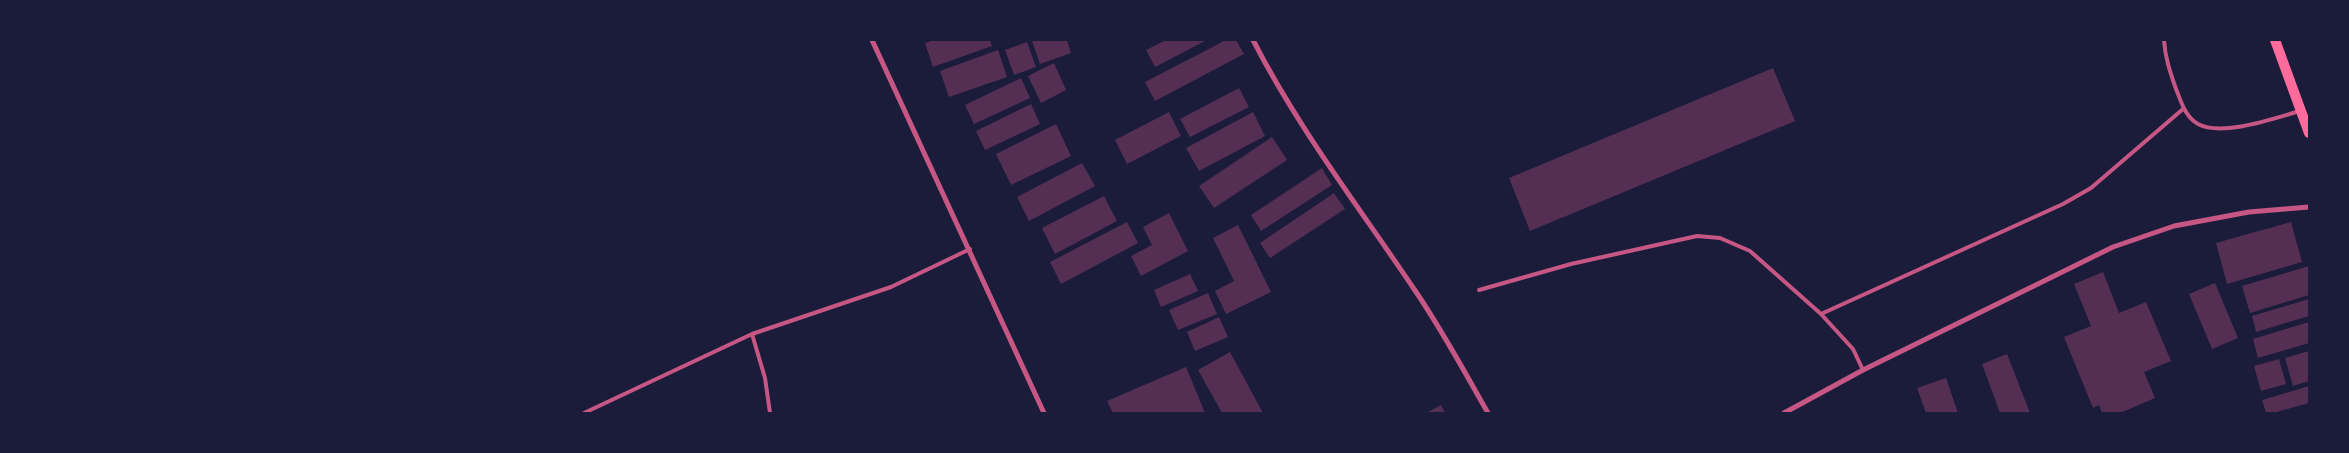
<!DOCTYPE html>
<html>
<head>
<meta charset="utf-8">
<style>
  body { margin:0 }
  #map { position:relative; width:2349px; height:453px; overflow:hidden; background:#1b1b3a; font-family:Jost,sans-serif }
  canvas { display:block }
  .frame { position:absolute; inset:0; border:41px solid #1b1b3a; pointer-events:none }
</style>
</head>
<body>
<div id="map">
<canvas width="2349" height="453"></canvas>
<div class="frame"></div>
</div>
<script>
const g = document.querySelector('canvas').getContext('2d');
g.lineJoin = 'round';
function paint(path, color) { g.fillStyle = color; g.fill(path, 'evenodd'); }
function strokePath(path, color, width, dash) { g.strokeStyle = color; g.lineWidth = width; g.lineCap = dash ? 'butt' : 'round'; g.setLineDash(dash || []); g.stroke(path); }
paint(new Path2D(`
  M935,40H990L992,46L933,67L925,43Z
  M1036,40H1067L1071,53L1040,64L1032,41Z
  M1166,40H1207L1155,67L1146,50Z
  M1226,40H1236L1244,54L1155,101L1145,82Z
  M1027,42L1036,67L1014,75L1005,50Z
  M998,50L1007,77L949,97L940,71Z
  M1054,63L1066,90L1041,103L1028,76Z
  M1773,68L1795,121L1530,231L1509,178Z
  M1021,78L1030,98L974,124L965,105Z
  M1239,88L1249,107L1190,137L1180,119Z
  M1031,104L1040,124L985,150L976,131Z
  M1169,112L1181,136L1127,164L1115,140Z
  M1253,112L1265,136L1199,171L1186,148Z
  M1056,124L1071,156L1011,185L996,154Z
  M1272,137L1287,160L1214,208L1199,186Z
  M1082,163L1095,186L1029,221L1017,197Z
  M1322,168L1332,185L1261,231L1251,215Z
  M1334,193L1345,209L1270,258L1260,243Z
  M1104,196L1117,221L1055,254L1042,228Z
  M1169,213L1188,251L1141,276L1131,256L1152,245L1143,227Z
  M1127,222L1138,243L1061,284L1050,262Z
  M2291,222L2302,262L2227,284L2216,243Z
  M1238,225L1271,292L1226,314L1215,291L1234,281L1213,238Z
  M2309,266V295L2250,313L2242,286Z
  M2103,272L2119,313L2146,302L2171,361L2144,372L2155,398L2120,413H2102L2099,405L2093,408L2064,337L2091,326L2074,284Z
  M1190,274L1198,291L1161,307L1154,290Z
  M2215,283L2238,338L2212,349L2189,294Z
  M1208,293L1217,314L1178,330L1169,310Z
  M2309,299V316L2256,332L2252,316Z
  M1219,317L1228,337L1195,351L1187,332Z
  M2309,322V343L2258,358L2253,339Z
  M2309,351V381L2293,386L2285,358Z
  M1230,352L1263,413H1222L1198,370Z
  M2007,354L2030,413H2000L1982,364Z
  M2279,359L2286,384L2261,391L2254,366Z
  M1186,367L1205,413H1113L1107,401Z
  M1946,378L1958,413H1926L1917,388Z
  M2309,386V403L2273,413H2266L2262,400Z
  M1441,405L1445,413H1426Z`), '#542f53');
strokePath(new Path2D(`
  M2164,40C2165,57 2170,72 2176,89C2181,101 2185,117 2198,124C2222,137 2275,118 2300,111
  M1479,290L1571,264L1697,236L1720,238L1750,251L1821,314L1853,349L1863,370
  M1821,314L2063,204L2091,188L2183,109
  M752,334L765,378L770,413
  M584,413L752,334L891,287L970,249`), '#c65784', 4);
strokePath(new Path2D(`
  M872,40L1044,413
  M1253,40C1298,128 1359,207 1414,289C1441,328 1464,371 1488,413
  M1784,413L1863,370L2113,247L2174,226L2249,212L2309,207`), '#c65784', 5);
strokePath(new Path2D(`
  M2275,40L2309,133`), '#ff6b9d', 10);
</script>
</body>
</html>
